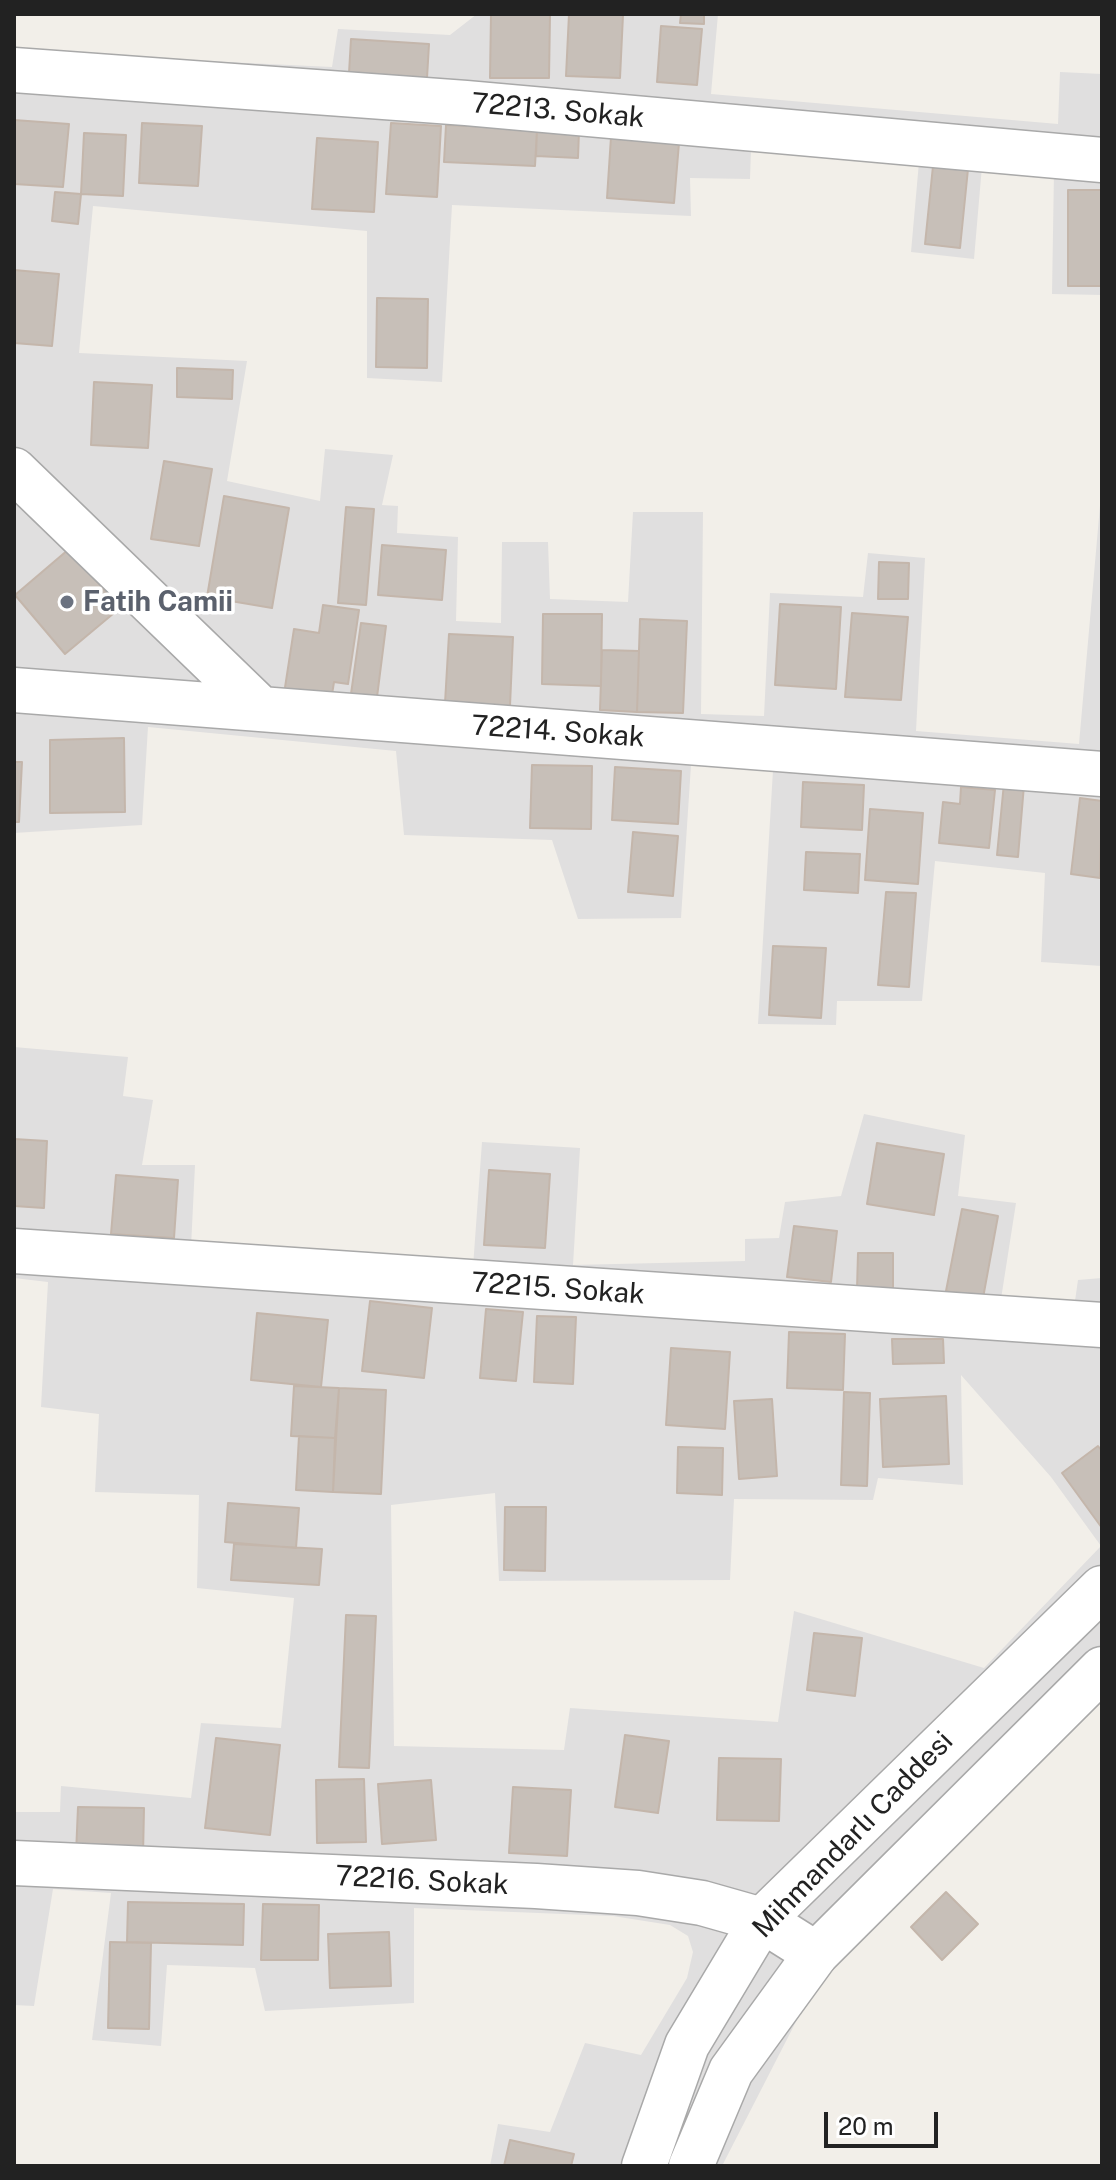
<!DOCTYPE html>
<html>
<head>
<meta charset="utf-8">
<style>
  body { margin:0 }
  #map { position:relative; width:1116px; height:2180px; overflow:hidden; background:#f2efe9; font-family:"Public Sans",sans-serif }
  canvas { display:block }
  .frame { position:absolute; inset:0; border:16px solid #222; pointer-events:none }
  .scale { position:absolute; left:824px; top:2112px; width:114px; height:36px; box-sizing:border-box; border:4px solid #222; border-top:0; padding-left:10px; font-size:24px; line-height:28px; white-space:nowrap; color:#222; -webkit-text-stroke:6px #fff; paint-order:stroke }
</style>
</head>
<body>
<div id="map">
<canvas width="1116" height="2180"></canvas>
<div class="frame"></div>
<div class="scale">20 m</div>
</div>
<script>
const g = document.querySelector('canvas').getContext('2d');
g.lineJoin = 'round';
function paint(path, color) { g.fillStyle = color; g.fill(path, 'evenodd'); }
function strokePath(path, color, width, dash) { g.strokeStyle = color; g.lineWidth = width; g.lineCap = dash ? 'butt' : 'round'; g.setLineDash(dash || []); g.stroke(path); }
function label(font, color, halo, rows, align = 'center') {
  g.font = font + ' "Public Sans",sans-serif'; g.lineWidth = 7; g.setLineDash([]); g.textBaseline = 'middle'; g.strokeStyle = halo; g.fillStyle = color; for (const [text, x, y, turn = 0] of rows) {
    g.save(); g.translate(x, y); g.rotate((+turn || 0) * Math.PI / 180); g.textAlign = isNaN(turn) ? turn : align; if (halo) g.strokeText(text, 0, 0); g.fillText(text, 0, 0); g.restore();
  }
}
paint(new Path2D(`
  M477,14H718L711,94L1058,124L1060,72L1102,74V295L1052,294L1054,171L982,166L974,259L911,252L919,162L751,149L750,179L690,178L691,216L452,205L442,382L367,378V231L93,206L79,353L247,361L227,481L320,501L325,449L393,455L382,505L398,506L397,533L458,537L456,621L501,623L502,542H548L550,599L628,602L633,512H703L701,714L764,716L770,593L863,597L868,553L925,558L916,731L1079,744L1102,483V966L1041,962L1045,873L935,861L922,1001H837L836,1025L758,1024L773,770L691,765L681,918L578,919L552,840L404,835L396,751L148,727L142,825L14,833V52L332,67L338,29L450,35Z
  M14,1047L128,1057L123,1096L153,1100L142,1165H195L191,1247L473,1267L482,1142L580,1148L573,1265L745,1261V1239L779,1238L785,1202L841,1196L864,1114L965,1135L958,1196L1016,1203L1001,1299L1075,1301L1078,1280L1102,1278V1689L823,1969L722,2166H490L498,2124L550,2132L585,2043L641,2055L687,1978L693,1952L688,1936L670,1925L613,1916L414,1908V2003L265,2011L255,1968L167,1965L161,2046L92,2040L111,1893L53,1889L34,2006L14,2005V1812H60L61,1786L191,1798L201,1723L281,1728L294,1598L197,1588L199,1495L95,1492L99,1414L41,1407L48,1282L14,1278ZM961,1375L1051,1477L1101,1546L984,1668L794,1611L778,1722L570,1708L564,1750L394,1746L391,1505L495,1493L499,1581L730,1580L734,1499L873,1500L878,1478L963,1485Z`), '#e0dfdf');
const building = new Path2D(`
  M491,14H550L549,78H490Z
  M569,14L623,15L620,78L566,76Z
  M681,14H704V24L680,23Z
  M661,26L702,29L697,85L657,82Z
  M351,39L429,44L427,78L349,73Z
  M14,120L69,124L63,187L14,184Z
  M142,123L202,126L198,186L139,183Z
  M391,123L441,126L437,197L386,194Z
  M446,125L537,129L535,166L444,162Z
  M537,129L579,131L578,158L536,156Z
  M84,133L126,135L123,196L81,194Z
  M611,137L679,143L674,203L607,198Z
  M317,138L378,142L374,212L312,209Z
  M933,166L968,169L960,248L925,244Z
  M1068,190H1102V286H1068Z
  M55,192L81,194L78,224L52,221Z
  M14,270L59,274L52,346L14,343Z
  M377,298L428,299L427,368L376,367Z
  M177,368L233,370L232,399L177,397Z
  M94,382L152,385L148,448L91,445Z
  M164,461L212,469L199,546L151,539Z
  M224,496L289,508L272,608L207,597Z
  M346,507L374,509L366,605L338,603Z
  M382,545L446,550L442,600L378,595Z
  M69,549L120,608L65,654L15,595Z
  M879,562L909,563L908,599H878Z
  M780,604L841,607L836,689L775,685Z
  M323,605L359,610L348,684L334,682L331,701L284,694L294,629L319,633Z
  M852,613L908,617L901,700L845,697Z
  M543,614H602L601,686L542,684Z
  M640,619L687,621L683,713L637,712Z
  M361,623L386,626L377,697L351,694Z
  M449,634L513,637L510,706L445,703Z
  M602,650L639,651L637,712L600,710Z
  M124,738L125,812L50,813V740Z
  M14,762H22L19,822H14Z
  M532,765L592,766L591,829L530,828Z
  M615,767L681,771L678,824L612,820Z
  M803,782L864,785L862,830L801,827Z
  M1004,783L1024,785L1018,857L997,855Z
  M961,787L995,790L989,848L939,843L943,802L960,804Z
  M1080,798L1102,801L1100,878L1071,874Z
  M870,809L923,813L918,884L865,880Z
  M633,832L678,836L673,896L628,892Z
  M806,852L860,854L858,893L804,890Z
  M886,892L916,893L909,987L878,985Z
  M773,946L826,948L821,1018L769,1015Z
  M14,1139L47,1141L44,1208L14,1206Z
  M877,1143L944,1154L934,1215L867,1204Z
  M489,1170L550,1174L545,1248L484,1245Z
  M116,1175L178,1180L174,1238L111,1234Z
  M962,1209L998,1216L983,1298L946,1291Z
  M794,1226L837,1231L831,1282L787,1277Z
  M858,1253H893V1289H857Z
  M370,1301L432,1308L424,1378L362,1371Z
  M486,1309L523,1312L516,1381L480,1378Z
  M257,1313L328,1320L321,1387L251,1380Z
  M537,1316L576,1317L573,1384L534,1382Z
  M789,1332L845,1334L843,1390L787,1388Z
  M892,1339H943L944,1363L893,1364Z
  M671,1348L730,1352L725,1429L666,1425Z
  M294,1386L339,1388L335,1438L291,1436Z
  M339,1388L386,1390L381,1494L333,1492Z
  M844,1392L870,1393L867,1486L841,1485Z
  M946,1396L949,1464L883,1467L880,1399Z
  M772,1399L777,1476L739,1479L734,1401Z
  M299,1436L335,1438L333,1492L296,1490Z
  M1098,1446L1102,1451V1528L1062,1473Z
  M678,1447L723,1448L722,1495L677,1493Z
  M228,1503L299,1508L296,1548L225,1542Z
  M505,1507H546L545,1571L504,1570Z
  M234,1544L322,1549L319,1585L231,1580Z
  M346,1615L376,1616L369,1768L339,1767Z
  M814,1633L862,1638L855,1696L807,1690Z
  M625,1735L669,1741L658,1813L615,1807Z
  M216,1738L280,1745L270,1835L205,1828Z
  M719,1758L781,1759L779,1821L717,1820Z
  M364,1779L366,1842L317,1843L316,1780Z
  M431,1780L436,1840L382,1844L378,1784Z
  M513,1787L571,1790L567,1856L509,1853Z
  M78,1807L144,1808L143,1856L76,1854Z
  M946,1892L978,1924L942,1960L911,1927Z
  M128,1902L244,1904L243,1945L127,1942Z
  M263,1904L319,1905L318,1960H261Z
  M389,1932L391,1986L330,1988L328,1934Z
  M110,1942L151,1943L149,2029L108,2028Z
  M510,2140L574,2154L571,2166H504Z`);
paint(building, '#c7bfb8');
strokePath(building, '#c4b6ab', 2);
const minor = new Path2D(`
  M14,70L466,103L1102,160
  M14,470L261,709
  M14,690L1102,774
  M14,1251L1102,1325
  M14,1863L536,1886L638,1893L702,1903L762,1920L816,1954`);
const tertiary = new Path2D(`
  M644,2166L687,2045L762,1920L1102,1588
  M691,2166L731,2071L816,1954L1102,1669`);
strokePath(minor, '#a9a9a9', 47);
strokePath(tertiary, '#a9a9a9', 47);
strokePath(minor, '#fff', 44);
strokePath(tertiary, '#fff', 44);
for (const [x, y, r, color] of [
  [67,602,8,"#6b7280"]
]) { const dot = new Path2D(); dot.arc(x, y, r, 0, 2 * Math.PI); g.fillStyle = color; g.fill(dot); strokePath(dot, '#fff', 3); }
label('28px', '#222', '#fff', [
  ["72213. Sokak",558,111,5],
  ["72214. Sokak",558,732,4],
  ["72215. Sokak",558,1289,4],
  ["Mihmandarlı Caddesi",853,1835,-46],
  ["72216. Sokak",422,1881,3]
]);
label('bold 28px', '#5b616d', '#fff', [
  ["Fatih Camii",83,602]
], 'left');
</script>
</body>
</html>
